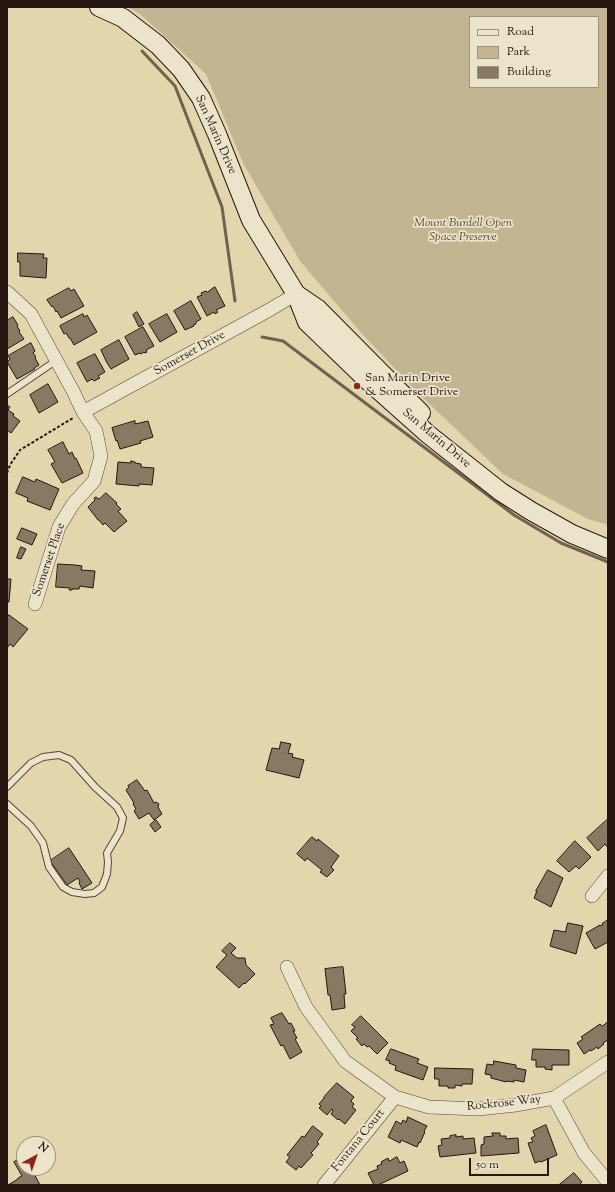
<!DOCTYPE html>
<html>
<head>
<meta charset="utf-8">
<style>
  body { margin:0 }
  #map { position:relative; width:615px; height:1192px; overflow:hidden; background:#e2d6ad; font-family:"Sorts Mill Goudy",serif }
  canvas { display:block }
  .frame { position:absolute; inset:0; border:8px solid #251610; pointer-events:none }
  .legend { position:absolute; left:469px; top:16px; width:130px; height:72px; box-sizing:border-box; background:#ece4ca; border:1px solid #9c9280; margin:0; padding:5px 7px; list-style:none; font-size:12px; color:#251610 }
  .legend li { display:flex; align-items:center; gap:8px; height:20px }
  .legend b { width:20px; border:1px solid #9c9280 }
  .north { position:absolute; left:16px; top:1136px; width:40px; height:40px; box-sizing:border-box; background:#ece4ca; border:1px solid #9c9280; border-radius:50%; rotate:40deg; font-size:11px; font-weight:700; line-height:16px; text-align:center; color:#251610 }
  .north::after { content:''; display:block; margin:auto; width:14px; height:18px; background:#8f2418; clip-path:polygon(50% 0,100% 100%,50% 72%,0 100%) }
  .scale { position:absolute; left:469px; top:1158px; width:80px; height:18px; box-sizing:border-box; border:2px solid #251610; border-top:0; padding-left:5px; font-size:12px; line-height:14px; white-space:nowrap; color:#251610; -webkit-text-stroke:3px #ece4ca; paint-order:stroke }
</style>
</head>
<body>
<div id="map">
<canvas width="615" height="1192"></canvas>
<div class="frame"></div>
<ul class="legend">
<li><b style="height:5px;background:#ece4ca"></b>Road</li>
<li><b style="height:11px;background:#c2b592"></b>Park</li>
<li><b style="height:11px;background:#877a62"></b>Building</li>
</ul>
<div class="north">N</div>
<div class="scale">50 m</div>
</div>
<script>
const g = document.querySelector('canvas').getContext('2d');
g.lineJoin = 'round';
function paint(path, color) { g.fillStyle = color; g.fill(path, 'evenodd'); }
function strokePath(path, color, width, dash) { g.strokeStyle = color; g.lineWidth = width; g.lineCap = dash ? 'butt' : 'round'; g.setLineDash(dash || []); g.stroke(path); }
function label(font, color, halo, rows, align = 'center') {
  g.font = font + ' "Sorts Mill Goudy",serif'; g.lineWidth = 3.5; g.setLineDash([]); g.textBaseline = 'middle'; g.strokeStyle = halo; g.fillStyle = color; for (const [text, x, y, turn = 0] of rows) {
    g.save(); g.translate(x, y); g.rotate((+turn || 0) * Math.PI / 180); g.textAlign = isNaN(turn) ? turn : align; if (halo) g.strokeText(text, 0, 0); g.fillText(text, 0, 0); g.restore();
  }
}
paint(new Path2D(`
  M128,7H608V525L588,519L503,474L419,394L363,335L300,261L243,163L206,74L140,14ZM470,17H598V87H470Z`), '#c2b592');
strokePath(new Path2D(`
  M142,51L175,86L222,207L235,301
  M262,337L283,341L514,515L561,543L608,562`), '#70624e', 3);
const building = new Path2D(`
  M18,253L44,254L43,258H47L46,278L20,276V262H18Z
  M215,287L225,306L216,310L218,312L215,314L214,312L207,316L197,297L202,295L201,293L206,291L207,292Z
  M69,288L71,291L74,289L84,306L61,318L57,311L56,312L53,306L52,307L47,300Z
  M191,301L201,319L196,322V324L193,325L194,326L185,330L174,311Z
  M137,312L144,324L139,327L133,315Z
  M83,314L84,317L87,315L97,332L74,345L70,338H69L66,333L64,334L60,326Z
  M167,314L177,332L160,342L149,324Z
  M13,317L18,325L17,326L20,331L19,332L24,339L7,349V321Z
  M143,327L154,346L146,350L147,352L145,353L144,352L141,354L140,353L135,355L125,337Z
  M119,340L129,359L111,369L107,363L101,350Z
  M31,343L35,351L33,353L36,357L35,358L39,365L34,368L35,369L17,379L7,362L10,359L8,356Z
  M95,354L105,372L98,376L100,378L94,381L92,379L87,382L77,363Z
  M48,384L58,402L39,413L30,395Z
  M7,405L10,407L8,410L14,414L13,416L20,421L11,433L7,430Z
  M135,421V424L148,421L153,437L140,441L141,443L120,449L117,440L116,441L112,428Z
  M63,442L69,454L72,452L75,459L76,458L83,473L62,483L51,464L55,462L48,450Z
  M131,461L135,462V463L141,464V467L154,468L152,485L139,484V486L116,484L118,462L131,463Z
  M23,477L35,482L36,479L43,482L59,489L50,510L27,501L28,498L16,493Z
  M106,493L117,503L116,504L121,509L118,511L127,521L114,532L105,523L103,525L99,520H98L88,507L95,500L94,498L96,497L99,499Z
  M22,528L37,534L32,545L17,539Z
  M21,547L26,549L21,559L17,558Z
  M58,564L75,565L82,566L81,570L95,571L93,588L80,586L79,589H72V590H69L70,588L56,587Z
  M7,579H11L9,602H7Z
  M9,615L28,629L13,647L10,644L7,648V618Z
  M281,742L291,744L288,753L293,754L292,757L304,760L299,778L266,770L272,748L279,749Z
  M137,780L145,791L147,790L154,803L156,802L159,804L158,807L162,814L154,820L149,813L139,819L134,811L136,809L133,804L134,803L126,790L129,787L128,786Z
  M156,820L161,827L155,832L150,825Z
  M607,820L608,821V848L605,844L598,851L587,838Z
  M312,837L317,841L318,839L339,856L331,867L334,870L327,877L320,872L322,870L307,858L305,861L297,854Z
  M575,841L591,857L579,869L576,866L569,872L557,861Z
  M69,848L92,883L82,889L79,883L80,882L78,878L67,885L50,861Z
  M548,870L563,878L551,907L534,898L537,891H536Z
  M608,920V942L595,949L586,933L600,925L601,926L603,925L602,924Z
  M568,923L583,926L576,954L550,946L554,930L565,932Z
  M230,943L236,948L231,953L237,958H245L246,965L255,974L245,984L244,983L239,988L216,967L227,955L222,951Z
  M343,967L346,994H344L345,1008L332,1010L330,995H328L325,969Z
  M282,1013L289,1024L291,1023L295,1031H293L297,1038L295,1039L302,1052L290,1059L283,1045L281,1046L270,1025L274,1024L271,1018Z
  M361,1016L388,1043L377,1054L369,1046L367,1047L364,1044L362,1046L356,1039L358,1038L351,1031L355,1027L352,1025Z
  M608,1022V1040L603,1043L604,1044L598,1049L597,1047L591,1051L590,1050L584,1054L577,1043L583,1039L581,1037L600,1024L602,1026Z
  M391,1049L419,1059L417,1063L428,1067L423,1080L395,1070L396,1066L389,1063L390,1061L386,1060Z
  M533,1049L569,1050V1065H552V1070L545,1069V1067H536V1060H532Z
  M494,1061L516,1065V1068L526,1070L524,1082L514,1080V1082L506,1081V1082L491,1078V1075L485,1074L487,1064L493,1065Z
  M435,1068L473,1069L472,1084H462V1086L455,1085V1088H448V1086H439V1079H435Z
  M337,1083L354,1097L351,1101L354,1104L352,1107L356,1110L345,1124L339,1119L338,1120L331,1114L333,1111L332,1109L327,1115L319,1108L321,1106L319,1104L324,1098V1097Z
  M408,1117L427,1126L424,1131L425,1132L420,1143L419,1142L417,1147L401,1140L400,1143L388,1137L396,1121L401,1124L403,1120L406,1122Z
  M546,1125L557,1155L541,1162L540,1161L535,1163L528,1143L533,1142L531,1138L535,1136L533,1131Z
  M313,1126L323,1134L317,1142L319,1144L311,1153L313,1155L301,1168L299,1166L296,1170L286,1162L290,1157L287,1155L302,1136L304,1137Z
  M492,1133H500V1136H506V1139L518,1138L519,1153L481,1156V1145L484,1144V1137L493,1136Z
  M456,1135V1137L463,1136V1139L474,1138L476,1153L440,1157L438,1146L442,1145L441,1139L450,1138V1136Z
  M24,1157V1168H33L34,1170H32L40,1185H8L18,1179V1178L22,1176L14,1162Z
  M397,1157L400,1163L404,1161L408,1171L378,1185H374L368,1173L378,1169L377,1166L382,1164L381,1162L388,1158L389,1161Z
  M574,1173L582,1182L580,1184L581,1185H559Z`);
paint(building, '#877a62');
strokePath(building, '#251610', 1);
const lane = new Path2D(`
  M7,394L57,360
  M7,787L31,763L43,757L59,755L71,760L95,787L117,807L123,818L120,831L107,853L108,862L107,874L102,887L94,893L85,894L72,892L63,887L49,867L43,843L31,826L7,804`);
const street = new Path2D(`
  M7,292L31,314L73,391L83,412L96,431L101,456L94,481L73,504L59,527L35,604
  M83,412L271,309L296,294
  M592,896L608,876
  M287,967L306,1007L345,1061L395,1097L429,1107L478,1109L516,1105L554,1098L608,1062
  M554,1098L584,1153L608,1182
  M324,1185L395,1097`);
const secondary = new Path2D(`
  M99,7L123,18L158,45L181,69L201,98L217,134L251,220L296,294L307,322L365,378L429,435L501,492L531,511L572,534L608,549
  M296,294L318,309L421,413`);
strokePath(lane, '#544637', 8);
strokePath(street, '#544637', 14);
strokePath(secondary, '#251610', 20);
strokePath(new Path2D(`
  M7,473L10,465L20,450L73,418`), '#251610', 2, [3, 2]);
strokePath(lane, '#ece4ca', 6);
strokePath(street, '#ece4ca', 13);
strokePath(secondary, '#ece4ca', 18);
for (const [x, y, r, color] of [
  [357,386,4,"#8f2418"]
]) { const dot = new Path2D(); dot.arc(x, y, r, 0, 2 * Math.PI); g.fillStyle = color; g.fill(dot); strokePath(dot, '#ece4ca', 1.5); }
label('12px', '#251610', '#ece4ca', [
  ["San Marin Drive",215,135,66],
  ["Somerset Drive",190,354,-29],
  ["San Marin Drive",436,439,40],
  ["Somerset Place",50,560,-71],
  ["Rockrose Way",504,1104,-6],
  ["Fontana Court",359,1141,-51]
]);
label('italic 12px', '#544637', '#ece4ca', [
  ["Mount Burdell Open",463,224],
  ["Space Preserve",463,238]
]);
label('12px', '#251610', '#ece4ca', [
  ["San Marin Drive",365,379],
  ["& Somerset Drive",365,393]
], 'left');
</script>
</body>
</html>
